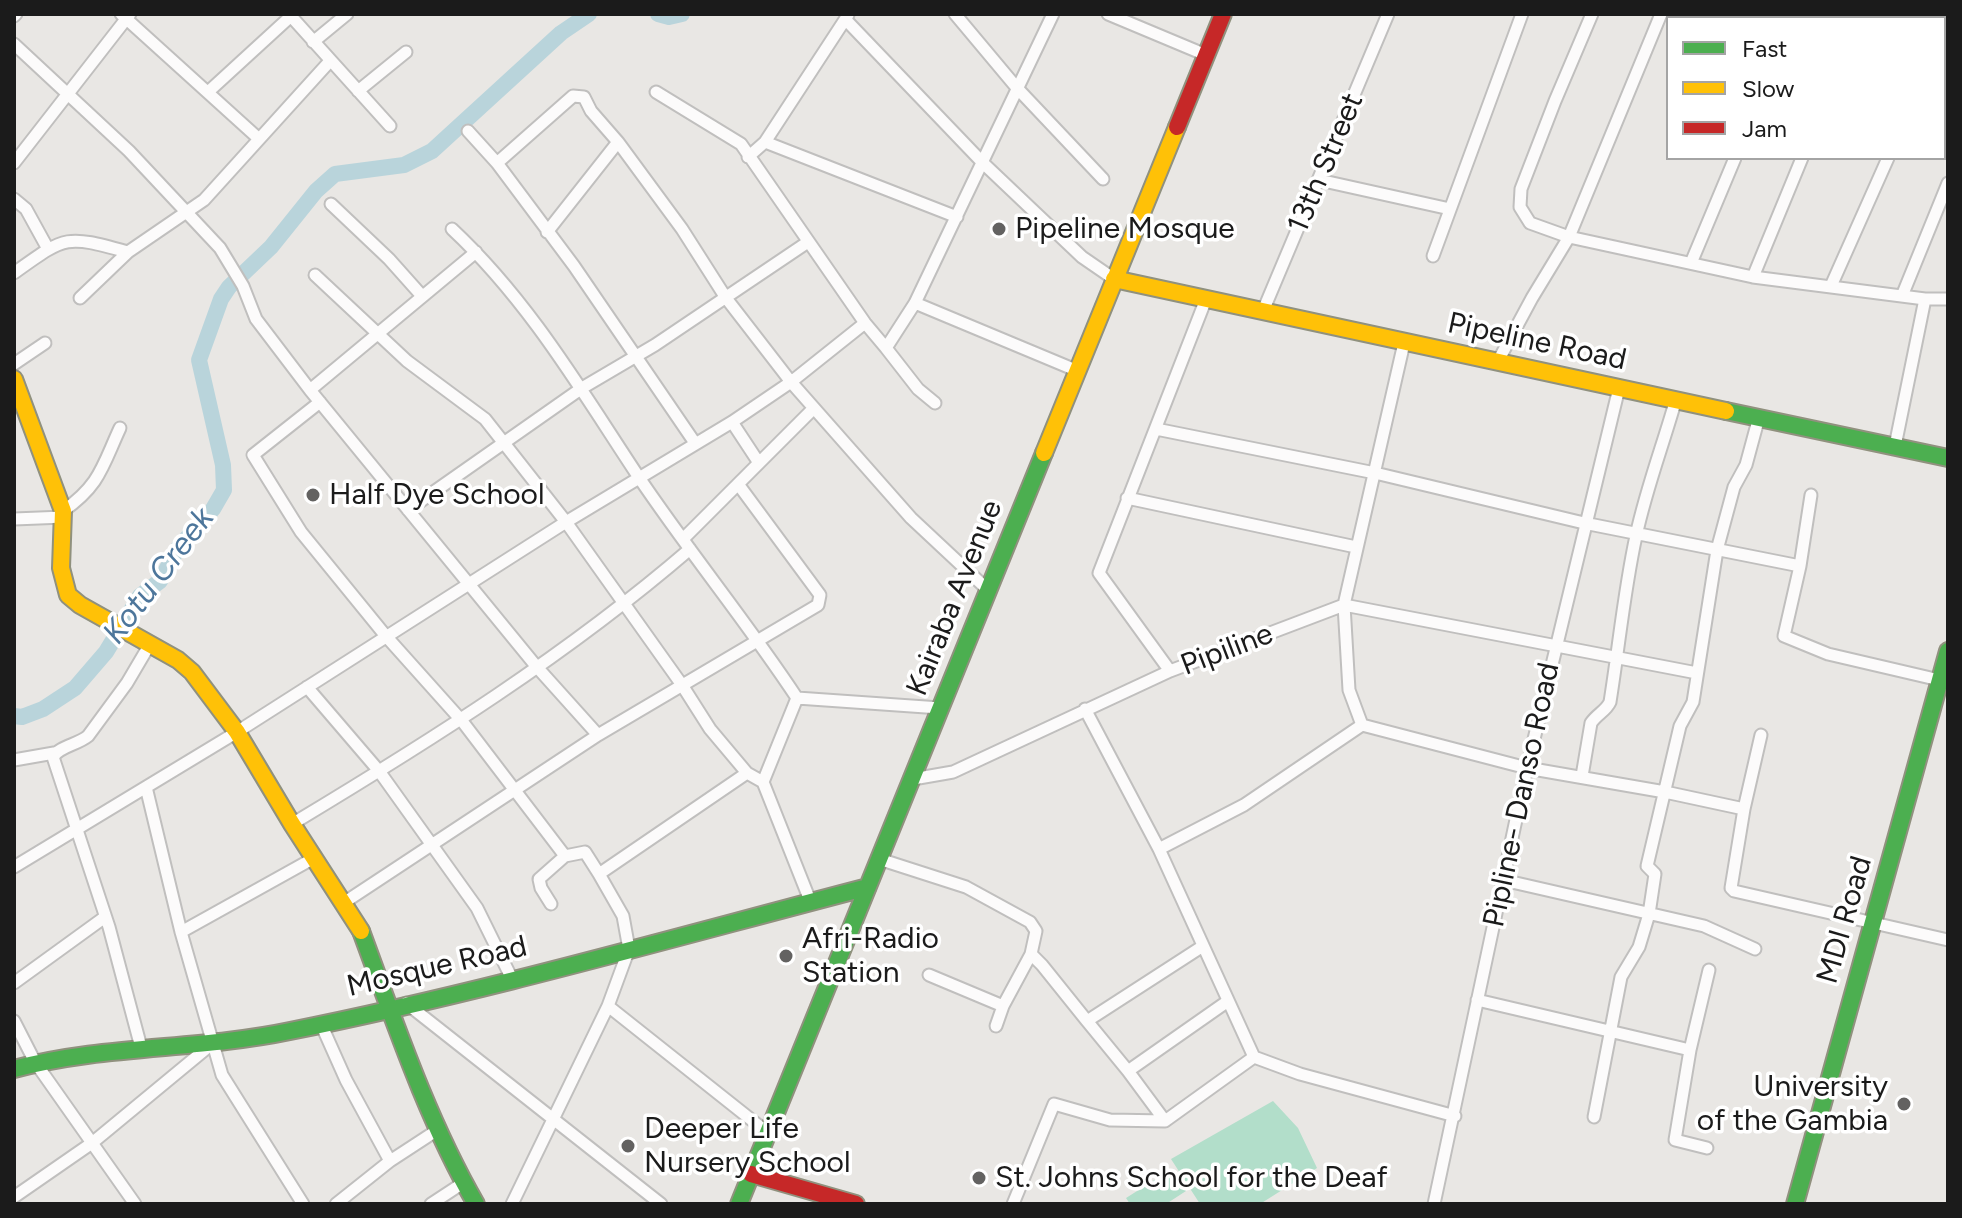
<!DOCTYPE html>
<html>
<head>
<meta charset="utf-8">
<style>
  body { margin:0 }
  #map { position:relative; width:1962px; height:1218px; overflow:hidden; background:#e9e7e4; font-family:Figtree,sans-serif }
  canvas { display:block }
  .frame { position:absolute; inset:0; border:16px solid #1b1b1b; pointer-events:none }
  .legend { position:absolute; left:1666px; top:16px; width:280px; height:144px; box-sizing:border-box; background:#fff; border:2px solid #a4a4a4; margin:0; padding:10px 14px; list-style:none; font-size:24px; color:#1b1b1b }
  .legend li { display:flex; align-items:center; gap:16px; height:40px }
  .legend b { width:40px; border:2px solid #a4a4a4 }
</style>
</head>
<body>
<div id="map">
<canvas width="1962" height="1218"></canvas>
<div class="frame"></div>
<ul class="legend">
<li><b style="height:10px;background:#4caf50"></b>Fast</li>
<li><b style="height:10px;background:#ffc107"></b>Slow</li>
<li><b style="height:10px;background:#c62828"></b>Jam</li>
</ul>
</div>
<script>
const g = document.querySelector('canvas').getContext('2d');
g.lineJoin = 'round';
function paint(path, color) { g.fillStyle = color; g.fill(path, 'evenodd'); }
function strokePath(path, color, width, dash) { g.strokeStyle = color; g.lineWidth = width; g.lineCap = dash ? 'butt' : 'round'; g.setLineDash(dash || []); g.stroke(path); }
function label(font, color, halo, rows, align = 'center') {
  g.font = font + ' Figtree,sans-serif'; g.lineWidth = 7; g.setLineDash([]); g.textBaseline = 'middle'; g.strokeStyle = halo; g.fillStyle = color; for (const [text, x, y, turn = 0] of rows) {
    g.save(); g.translate(x, y); g.rotate((+turn || 0) * Math.PI / 180); g.textAlign = isNaN(turn) ? turn : align; if (halo) g.strokeText(text, 0, 0); g.fillText(text, 0, 0); g.restore();
  }
}
paint(new Path2D(`
  M1273,1101L1298,1128L1317,1168L1260,1204H1200L1171,1159Z
  M1172,1169L1186,1191L1166,1204H1130L1126,1198Z`), '#b2deca');
strokePath(new Path2D(`
  M658,14L669,17L682,14
  M14,716L22,717L43,709L75,688L106,652L140,596L160,581L178,548L213,509L224,490L223,465L199,360L221,299L229,287L271,247L316,191L335,174L404,165L432,151L561,33L589,14`), '#b9d4db', 16);
const street = new Path2D(`
  M121,14L258,138
  M289,14L390,126
  M955,14L1017,88L1103,179
  M1108,14L1206,55
  M1592,14L1555,101L1521,189L1520,207L1530,223L1569,237L1753,277L1925,299H1948
  M1733,14L1743,18
  M14,16L16,14
  M1793,18L1795,14
  M1860,18L1862,14
  M846,20L983,163L1082,257L1114,279
  M1944,28L1948,18
  M313,42L347,14
  M14,44L129,151L220,248L243,286L256,319L310,390L536,666L598,735
  M358,91L406,52
  M208,92L291,16
  M656,92L741,144L865,323L886,348L915,303L1053,14
  M1944,101L1948,103
  M468,131L497,163L574,266L695,443
  M765,142L848,15
  M748,157L765,142L957,217
  M14,163L130,14
  M497,163L573,96L584,97L591,111L618,142L682,229L726,298L791,382L911,518L988,590
  M1319,180L1450,209
  M14,199L26,209L48,249
  M331,204L389,259L422,296
  M452,229C529,301 581,390 638,476C689,552 747,622 797,698
  M547,232L618,142
  M1433,256L1522,14
  M1691,263L1735,158
  M14,273C67,235 65,235 128,252
  M315,275L407,361L485,419L566,522L682,685L710,729L747,773L763,782L811,903
  M1753,277L1802,158
  M1831,286L1888,158
  M1902,296L1948,183
  M80,298L128,252L204,200L330,61
  M915,303L1078,371
  M1263,311L1388,14
  M886,348L918,389L935,403
  M1497,363L1532,298L1569,237L1661,14
  M14,364L45,343
  M310,390L476,252
  M320,402L253,455L301,532L385,635L462,721L565,856L585,852L599,874
  M732,422L759,463
  M1156,429L1375,473L1584,523L1800,566
  M1895,446L1925,299
  M1811,495L1800,566L1784,636L1828,654L1948,682
  M1127,498L1356,547
  M408,510L582,388L655,345L808,242
  M63,511C100,485 102,467 120,428
  M14,519L64,517
  M683,539L814,408
  M1170,671L1099,573L1206,299
  M307,687L379,771L477,908L512,979
  M797,698L940,708
  M1085,709L1159,849L1254,1057L1300,1074L1455,1116
  M1362,725L1349,690L1344,605L1404,343
  M1761,735L1744,809L1731,888L1734,891L1948,940
  M14,760L54,753
  M1582,776L1591,723C1597,714 1606,711 1610,702C1619,646 1624,591 1636,536C1646,489 1663,445 1676,399
  M913,779L953,772L1170,671L1344,605L1697,673
  M763,782L797,698
  M146,787L181,932L222,1075L303,1204
  M292,824C430,741 567,655 690,549
  M1159,849L1244,805L1362,725L1527,768L1665,792L1744,809
  M879,859L966,887L1030,922L1036,931L1031,954L1042,965L1087,1021
  M14,867L237,732L566,522L732,422L791,382L865,323
  M1503,880L1704,926L1755,949
  M345,902L598,735L818,605L820,595L738,484
  M551,904L541,888L539,879L565,856
  M181,932L314,858
  M929,975L1003,1006
  M14,983L105,917
  M1477,1000L1690,1050
  M1228,1001L1128,1071L1165,1121L1254,1057
  M406,1003L661,1204
  M608,1006L768,1133
  M14,1021L35,1062L135,1204
  M321,1024L346,1080L390,1161
  M996,1026L1003,1006L1031,954
  M142,1051L109,927L53,757C60,746 77,745 88,736L127,683L150,644
  M1128,1071L1087,1021L1203,946
  M1594,1117L1621,977L1639,947L1649,914L1655,874L1647,866L1680,726L1693,702L1717,550L1734,487L1746,465L1759,417
  M1707,1148L1675,1140L1690,1050L1709,970
  M14,1197L92,1143L213,1043
  M336,1204L390,1161L439,1129
  M431,1204L463,1183
  M512,1204L608,1006L629,949L623,916L599,874L747,773
  M1013,1204L1054,1104L1110,1120L1165,1121
  M1434,1204L1527,768L1619,388`);
const fast = new Path2D(`
  M1726,411L1948,458
  M361,931C395,1023 427,1119 476,1204
  M14,1069C103,1045 200,1050 290,1031C485,992 676,937 868,887
  M739,1204L1044,453
  M1795,1204L1948,651`);
const slow = new Path2D(`
  M1114,279L1726,411
  M14,379L63,511L61,568L68,595L80,605L178,660L192,672L237,732L292,824L361,931
  M1044,453L1177,127`);
const jam = new Path2D(`
  M1177,127L1223,14
  M751,1174L856,1204`);
strokePath(street, '#c0bfbe', 15);
strokePath(fast, '#90917e', 20);
strokePath(slow, '#90917e', 20);
strokePath(jam, '#90917e', 20);
strokePath(street, '#fcfbfb', 11);
strokePath(fast, '#4caf50', 16);
strokePath(slow, '#ffc107', 16);
strokePath(jam, '#c62828', 16);
for (const [x, y, r, color] of [
  [999,229,8,"#636261"],
  [313,495,8,"#636261"],
  [786,956,8,"#636261"],
  [1904,1104,8,"#636261"],
  [628,1146,8,"#636261"],
  [979,1178,8,"#636261"]
]) { const dot = new Path2D(); dot.arc(x, y, r, 0, 2 * Math.PI); g.fillStyle = color; g.fill(dot); strokePath(dot, '#fff', 3); }
label('30px', '#1b1b1b', '#fff', [
  ["13th Street",1326,163,-67],
  ["Pipeline Road",1537,342,12],
  ["Kairaba Avenue",955,598,-68],
  ["Pipiline",1227,650,-21],
  ["Pipline- Danso Road",1522,795,-78],
  ["MDI Road",1845,920,-74],
  ["Mosque Road",437,967,-13]
]);
label('30px', '#1b1b1b', '#fff', [
  ["Pipeline Mosque",1015,229],
  ["Half Dye School",329,495],
  ["Afri-Radio",802,939],
  ["Station",802,973],
  ["University",1888,1087,"right"],
  ["of the Gambia",1888,1121,"right"],
  ["Deeper Life",644,1129],
  ["Nursery School",644,1163],
  ["St. Johns School for the Deaf",995,1178]
], 'left');
label('italic 32px', '#4d769b', '#fff', [
  ["Kotu Creek",159,576,-53]
]);
</script>
</body>
</html>
